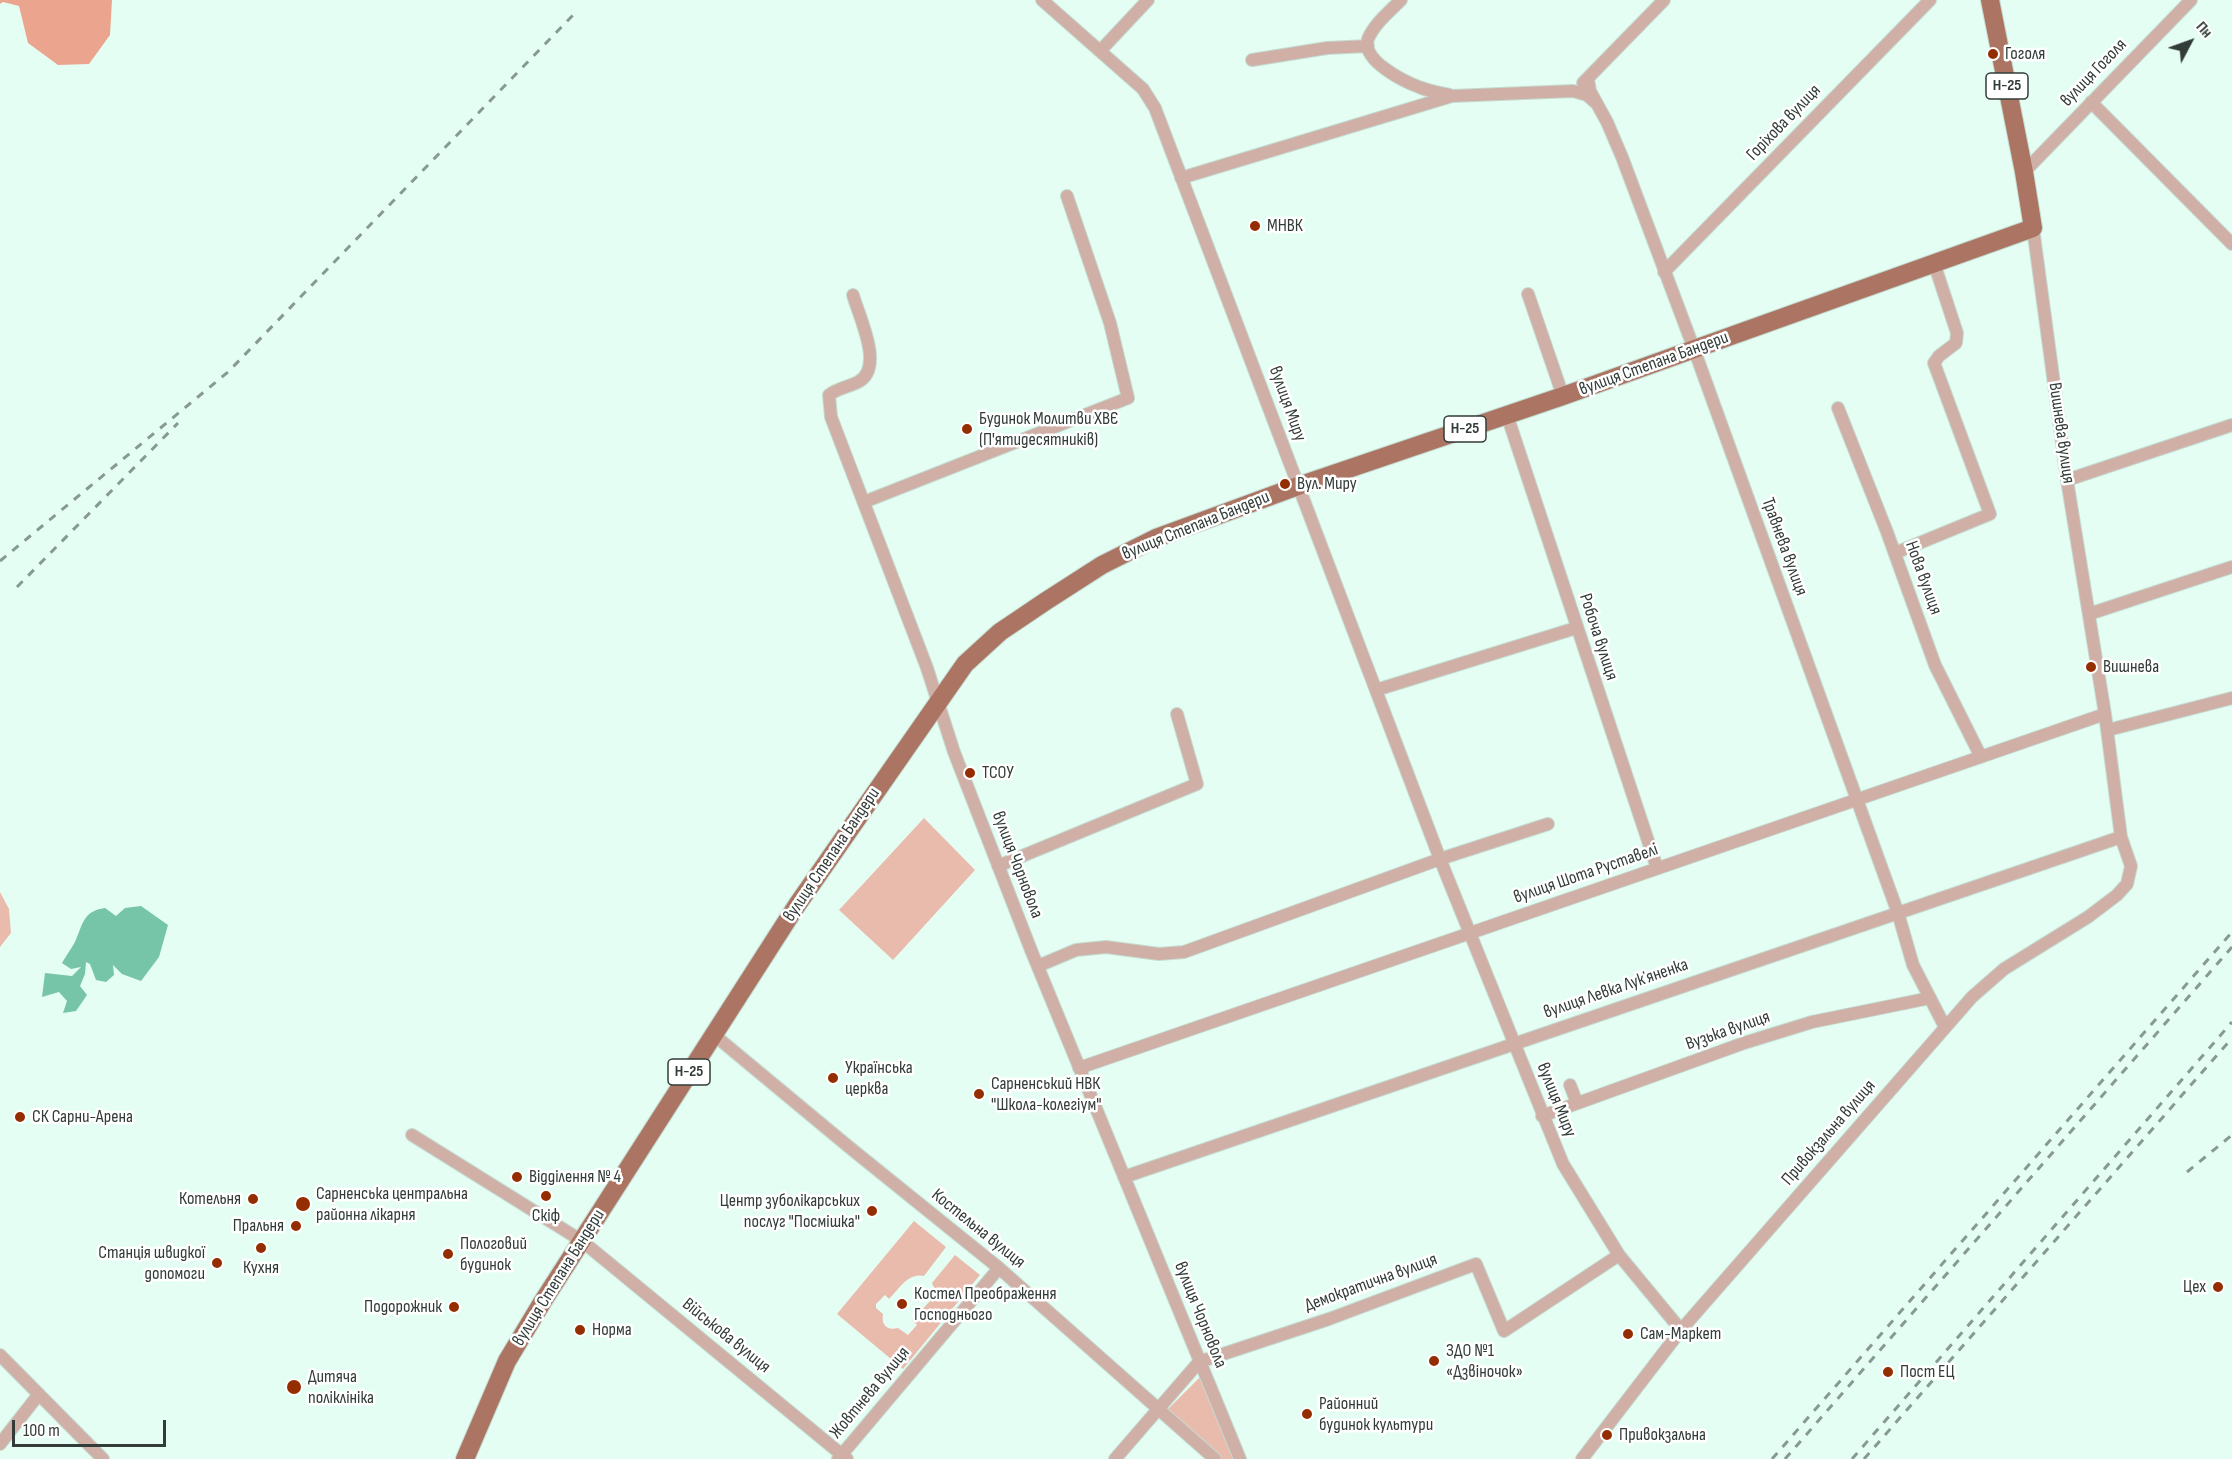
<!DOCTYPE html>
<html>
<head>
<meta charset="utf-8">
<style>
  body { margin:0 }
  #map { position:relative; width:2232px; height:1459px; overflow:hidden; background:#e4fef3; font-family:"Sofia Sans Condensed",sans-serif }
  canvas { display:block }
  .north { position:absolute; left:2160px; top:12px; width:60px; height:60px; -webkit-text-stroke:4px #fff; paint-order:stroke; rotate:49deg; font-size:16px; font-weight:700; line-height:24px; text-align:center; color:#323c38 }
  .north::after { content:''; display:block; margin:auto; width:21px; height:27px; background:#323c38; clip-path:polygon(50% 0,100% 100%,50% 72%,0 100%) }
  .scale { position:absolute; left:12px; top:1420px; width:154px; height:27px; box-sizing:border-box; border:3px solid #323c38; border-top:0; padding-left:8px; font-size:18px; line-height:21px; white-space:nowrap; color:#323c38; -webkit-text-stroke:4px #fff; paint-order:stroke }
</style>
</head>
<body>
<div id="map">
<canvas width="2232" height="1459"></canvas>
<div class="north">Пн</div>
<div class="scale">100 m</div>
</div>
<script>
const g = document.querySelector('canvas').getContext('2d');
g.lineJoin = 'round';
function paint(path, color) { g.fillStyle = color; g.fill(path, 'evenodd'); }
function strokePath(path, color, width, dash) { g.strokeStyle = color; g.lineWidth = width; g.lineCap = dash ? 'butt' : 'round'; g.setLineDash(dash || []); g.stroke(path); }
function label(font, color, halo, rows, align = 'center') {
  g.font = font + ' "Sofia Sans Condensed",sans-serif'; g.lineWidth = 5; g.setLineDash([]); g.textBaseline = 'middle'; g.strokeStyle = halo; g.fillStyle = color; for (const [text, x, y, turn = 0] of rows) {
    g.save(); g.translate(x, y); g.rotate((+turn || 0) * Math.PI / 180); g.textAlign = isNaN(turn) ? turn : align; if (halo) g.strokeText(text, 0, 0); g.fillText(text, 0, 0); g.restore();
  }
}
paint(new Path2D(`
  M924,818L975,870L893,960L839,910Z
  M0,892L9,909L11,933L0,947Z
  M914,1221L946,1247L924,1276C908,1272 899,1289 889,1299L885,1295L876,1304V1308L883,1314C881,1325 887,1331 898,1328L908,1335L917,1325L912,1320L932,1299L936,1292L932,1283L955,1255L980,1275L903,1369L837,1314Z
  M1201,1376L1235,1459H1222L1168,1409Z`), '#e9bbad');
paint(new Path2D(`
  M0,0H112L110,35L89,64L58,65L28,43L19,6L3,2L0,4Z`), '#eba58e');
paint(new Path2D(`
  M141,906L168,925L159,957L141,981L122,974L113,965L114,975L106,982L96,980L90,964L86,962L85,974L80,986L87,995L76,1011L63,1013L67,1001L59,992L42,997L45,973L72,976L81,967L71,969L62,963C66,956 71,949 75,942C83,924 83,911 105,908L116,916L125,908Z`), '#76c5a8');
const minor = new Path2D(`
  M1042,0L1143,89L1155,108L1440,859L1563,1164L1619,1255L1681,1330
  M1401,0C1390,11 1374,24 1368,39C1361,60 1403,81 1419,87C1428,91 1440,93 1450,95
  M1101,50L1148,0
  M1252,60L1327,48L1368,46
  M1588,79L1590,91L1607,122L1622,157L1694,349L1898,913L1913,965L1945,1027
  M1583,83L1664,0
  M2091,102L2232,244
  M2024,172L2191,0
  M1181,178L1452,96L1573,91L1587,95L1596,103
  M1664,272L1930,0
  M1528,294L1563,396
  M853,295C859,317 885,368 858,382C848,387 838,388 829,395L831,417L927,668L954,752L1031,950L1240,1459
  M1838,408L1887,532L1935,665L1981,757
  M1507,415L1657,868
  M2067,480L2232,425
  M864,502L1128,398L1110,323L1067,196
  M1895,553L1990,514L1934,363L1939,356L1956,343L1957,333L1934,263
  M2089,614L2232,567
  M1376,690L1576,628
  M2108,730L2232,698
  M998,866L1197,784L1177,714
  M1038,966L1076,950L1106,947L1159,954L1184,952L1440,859L1548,824
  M713,1034L849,1147L999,1268L1215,1459
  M1079,1068L2105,714
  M1570,1085L1577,1103
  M1542,1116L1744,1043L1812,1022L1930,998
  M412,1135L582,1241L847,1459
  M1124,1177L2121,837
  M0,1355L103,1459
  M0,1444L39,1394
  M838,1459L999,1268
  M1115,1459L1199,1362L1329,1319L1476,1264L1504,1331L1619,1255
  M1582,1459L1681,1330L1972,997L2004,969L2088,917L2117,895L2127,884L2131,866L2121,837L2105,714L2067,480L2033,228`);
const primary = new Path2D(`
  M465,1459L507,1361L543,1301L797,905L965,664L1000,632L1046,601L1102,565L1156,538L1298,486L1563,396L2033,228L2024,172L1990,0`);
strokePath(minor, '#c4dbd1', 14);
strokePath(primary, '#c4dbd1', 20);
strokePath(minor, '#d0b0a6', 12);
strokePath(primary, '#ac7462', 18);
strokePath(new Path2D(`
  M0,561L228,372L575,13
  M17,587L178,423
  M2187,1172L2232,1135
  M1772,1459L2232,932
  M1785,1459L2232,947
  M1852,1459L2232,1022
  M1864,1459L2232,1038`), '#879991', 3, [8, 8]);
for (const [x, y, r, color] of [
  [1993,54,6,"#942e00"],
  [1255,226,6,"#942e00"],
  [967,429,6,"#942e00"],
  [1285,484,6,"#942e00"],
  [2091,667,6,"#942e00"],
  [970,773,6,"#942e00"],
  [833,1078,6,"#942e00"],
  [979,1094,6,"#942e00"],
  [20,1117,6,"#942e00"],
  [517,1177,6,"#942e00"],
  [546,1196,6,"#942e00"],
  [253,1199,6,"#942e00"],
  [303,1204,8,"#942e00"],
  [872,1211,6,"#942e00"],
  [296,1226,6,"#942e00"],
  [261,1248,6,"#942e00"],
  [448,1254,6,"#942e00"],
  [217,1263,6,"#942e00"],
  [2218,1287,6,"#942e00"],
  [902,1304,6,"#942e00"],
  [454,1307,6,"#942e00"],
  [580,1330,6,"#942e00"],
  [1628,1334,6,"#942e00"],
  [1434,1361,6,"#942e00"],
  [1888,1372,6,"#942e00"],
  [294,1387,8,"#942e00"],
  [1307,1414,6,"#942e00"],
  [1607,1435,6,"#942e00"]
]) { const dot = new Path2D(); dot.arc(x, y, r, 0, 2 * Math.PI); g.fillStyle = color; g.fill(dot); strokePath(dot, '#fff', 2); }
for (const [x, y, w] of [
  [2007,86,42],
  [1465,429,42],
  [689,1072,42]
]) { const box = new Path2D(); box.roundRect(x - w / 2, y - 13, w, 26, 4.5); g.fillStyle = '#fff'; g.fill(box); strokePath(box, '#323c38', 1.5); }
label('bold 16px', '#323c38', null, [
  ["Н-25",2007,86],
  ["Н-25",1465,429],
  ["Н-25",689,1072]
]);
label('18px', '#323c38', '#fff', [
  ["Гоголя",2005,54],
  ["МНВК",1267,226],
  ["Будинок Молитви ХВЄ",979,419],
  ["(П'ятидесятників)",979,440],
  ["Вул. Миру",1297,484],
  ["Вишнева",2103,667],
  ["ТСОУ",982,773],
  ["Українська",845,1068],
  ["церква",845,1089],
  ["Сарненський НВК",991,1084],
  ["\"Школа-колегіум\"",991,1105],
  ["СК Сарни-Арена",32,1117],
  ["Відділення № 4",529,1177],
  ["Сарненська центральна",316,1194],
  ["районна лікарня",316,1215],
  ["Котельня",241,1199,"right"],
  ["Центр зуболікарських",860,1201,"right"],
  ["послуг \"Посмішка\"",860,1222,"right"],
  ["Скіф",546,1216,"center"],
  ["Пральня",284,1226,"right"],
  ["Пологовий",460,1244],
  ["будинок",460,1265],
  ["Станція швидкої",205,1253,"right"],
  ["допомоги",205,1274,"right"],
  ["Кухня",261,1268,"center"],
  ["Цех",2206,1287,"right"],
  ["Костел Преображення",914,1294],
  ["Господнього",914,1315],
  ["Подорожник",442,1307,"right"],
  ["Норма",592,1330],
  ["Сам-Маркет",1640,1334],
  ["ЗДО №1",1446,1351],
  ["«Дзвіночок»",1446,1372],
  ["Пост ЕЦ",1900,1372],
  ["Дитяча",308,1377],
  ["поліклініка",308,1398],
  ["Районний",1319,1404],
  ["будинок культури",1319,1425],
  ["Привокзальна",1619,1435]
], 'left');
label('18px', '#323c38', '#fff', [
  ["вулиця Гоголя",2094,73,-46],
  ["Горіхова вулиця",1784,123,-46],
  ["вулиця Степана Бандери",1654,364,-20],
  ["вулиця Миру",1287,404,70],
  ["Вишнева вулиця",2061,433,82],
  ["вулиця Степана Бандери",1196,526,-22],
  ["Травнева вулиця",1784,547,70],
  ["Нова вулиця",1923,578,70],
  ["Робоча вулиця",1598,637,72],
  ["вулиця Степана Бандери",832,855,-56],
  ["вулиця Чорновола",1017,865,69],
  ["вулиця Шота Руставелі",1586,874,-19],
  ["вулиця Левка Лукʼяненка",1616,989,-19],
  ["Вузька вулиця",1728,1031,-19],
  ["вулиця Миру",1556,1100,68],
  ["Привокзальна вулиця",1829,1133,-49],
  ["Костельна вулиця",978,1229,39],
  ["вулиця Степана Бандери",559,1278,-58],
  ["Демократична вулиця",1371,1283,-20],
  ["вулиця Чорновола",1200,1315,68],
  ["Військова вулиця",726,1336,39],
  ["Жовтнева вулиця",870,1393,-50]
]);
</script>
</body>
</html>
